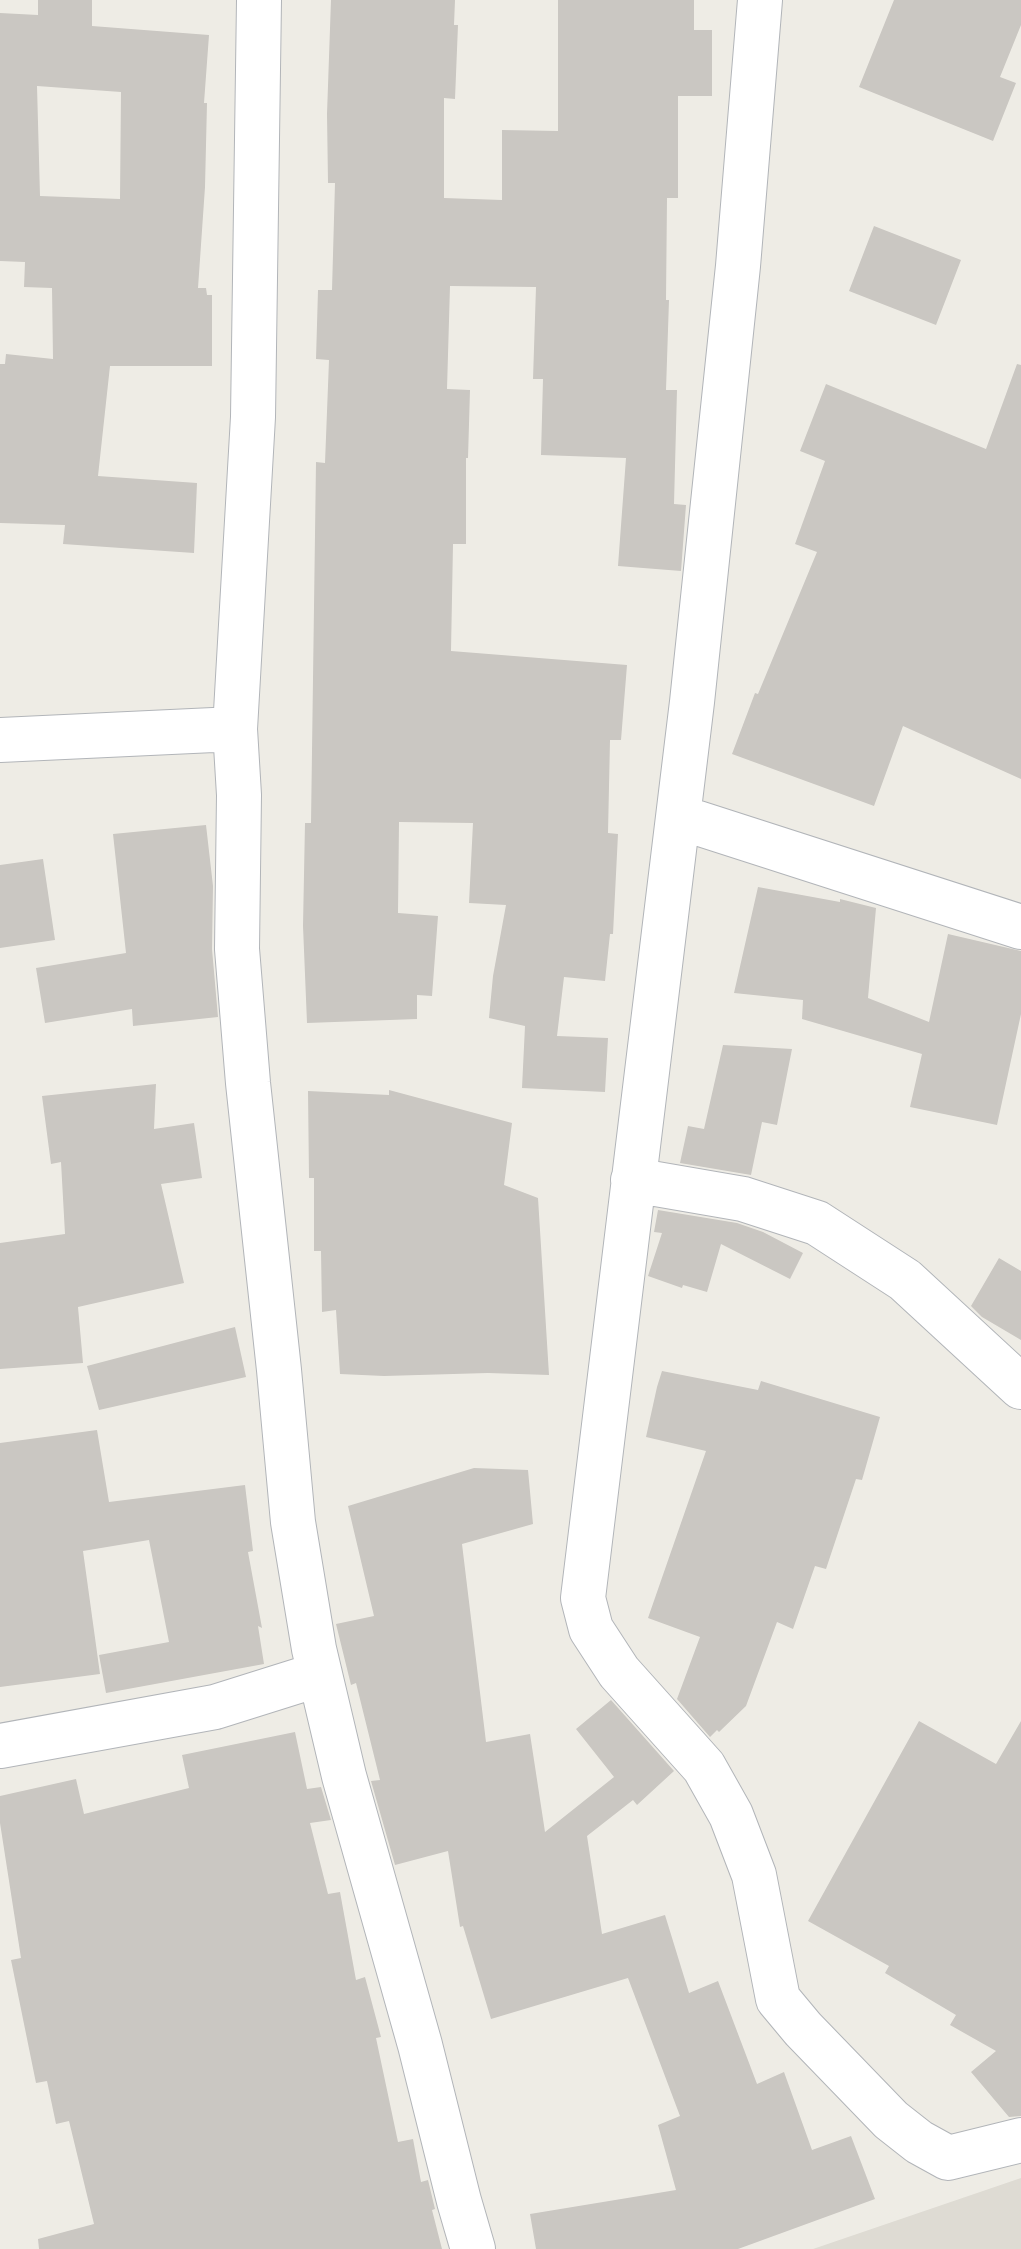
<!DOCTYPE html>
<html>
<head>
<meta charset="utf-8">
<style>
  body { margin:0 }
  canvas { display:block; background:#eeece5 }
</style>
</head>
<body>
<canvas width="1021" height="2249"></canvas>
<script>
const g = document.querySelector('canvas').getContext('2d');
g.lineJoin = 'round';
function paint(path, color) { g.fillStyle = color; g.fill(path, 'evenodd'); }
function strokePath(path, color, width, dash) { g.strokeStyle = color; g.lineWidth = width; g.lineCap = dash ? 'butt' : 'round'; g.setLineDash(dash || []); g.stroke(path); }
paint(new Path2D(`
  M1021,2178V2249H813Z`), '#dedbd3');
paint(new Path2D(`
  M38,0H92V26L209,35L204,103H207L205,187L198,288H206L207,295H212V366H110L98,476L197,483L194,553L63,544L65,525L0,523V364H5L6,354L53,359L52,288L24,287L25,262L0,261V13L38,15ZM37,86L121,92L120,199L40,196Z
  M331,0H455L454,25H458L455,99L444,98V198L502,200V130L558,131V0H694V30H712V96H678V198H667L666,300H669L666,390H677L674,504L686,505L681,571L618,566L626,458L541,455L543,379H533L536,287L450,286L447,389L470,390L468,458H466V544H453L451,651L627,665L621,740H610L608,833L618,834L613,934H610L605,981L564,977L557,1036L608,1038L605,1092L522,1088L525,1026L489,1018L493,976L506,905L469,903L473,823L399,822L398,913L438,916L432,996L417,995V1019L307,1023L303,926L305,823H311L316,462L325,463L329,360L316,359L318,290H332L335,183H328L327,114Z
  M894,0H1021V25L1000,77L1016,83L993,141L859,87Z
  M874,226L961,260L936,325L849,291Z
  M1017,364L1021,365V779L903,726L874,806L732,754L755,693L758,694L817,552L795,544L825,461L800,451L826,384L986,449Z
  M206,825L213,886L212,949L218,1017L133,1026L132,1009L45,1023L36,968L126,953L113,834Z
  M43,859L55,940L0,948V865Z
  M758,887L840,902V899L876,908L868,998L929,1022L948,934L1021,951V1014L997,1125L910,1107L922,1054L802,1019L803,1000L734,993Z
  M723,1045L792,1049L777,1125L762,1122L751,1175L680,1163L688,1126L704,1129Z
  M156,1084L154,1129L194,1123L202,1178L161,1184L184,1283L78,1307L83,1363L0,1369V1243L65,1234L61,1162L51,1164L42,1096Z
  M389,1090L512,1123L504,1185L538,1198L549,1375L488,1373L384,1376L340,1374L336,1310L322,1312L321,1251H314V1178H309L308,1091L389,1095Z
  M658,1210L737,1223L763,1232L803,1253L790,1279L721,1244L707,1292L683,1285L682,1288L648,1276L662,1233L654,1232Z
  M999,1258L1021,1271V1340L982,1317L971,1306Z
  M235,1327L246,1377L99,1410L87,1366Z
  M662,1371L758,1390L761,1381L880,1417L862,1480L856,1479L826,1569L815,1566L793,1629L777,1622L746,1706L719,1732L717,1730L710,1737L677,1699L700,1637L648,1618L706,1451L646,1437L657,1387Z
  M97,1430L109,1502L245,1485L253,1551L248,1552L262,1628L258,1626L264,1664L106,1693L99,1655L169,1642L149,1540L83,1551L100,1674L0,1687V1443Z
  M474,1468L528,1470L533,1524L462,1544L486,1742L530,1734L545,1832L614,1777L576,1729L611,1700L674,1771L637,1805L633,1800L587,1836L602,1934L665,1915L689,1993L718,1981L757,2084L784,2072L812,2150L851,2136L875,2199L738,2249H536L530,2214L676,2190L658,2125L680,2116L628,1978L491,2019L463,1926L460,1927L448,1851L395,1865L371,1781L380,1780L356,1683L351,1685L336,1624L374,1616L348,1506Z
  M919,1721L996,1764L1021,1721V2116L1009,2117L971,2072L996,2051L950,2025L956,2015L885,1973L889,1966L808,1921Z
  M295,1732L307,1789L321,1787L331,1820L310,1823L328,1894L340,1892L356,1980L365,1977L381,2037L376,2038L398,2142L413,2139L421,2182L428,2180L435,2209L432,2210L442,2249H39L38,2239L94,2224L69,2121L56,2124L47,2081L36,2083L11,1960L21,1958L0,1823V1796L76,1779L84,1814L189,1788L182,1755Z`), '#cac7c2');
const minor = new Path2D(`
  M259,0L253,417L235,729L239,795L237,949L248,1083L279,1370L293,1522L314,1649L344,1776L420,2045L459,2201L473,2249
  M760,0L738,266L692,702L583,1598L591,1629L619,1672L704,1767L731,1815L754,1875L778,1999L803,2029L891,2120L919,2142L948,2158L1021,2140
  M0,740L235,729
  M679,817L1021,927
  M633,1180L743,1199L817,1223L905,1280L1021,1387
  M0,1746L215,1707L320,1674`);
strokePath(minor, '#b2b5b9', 46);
strokePath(minor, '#fff', 44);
</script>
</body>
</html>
